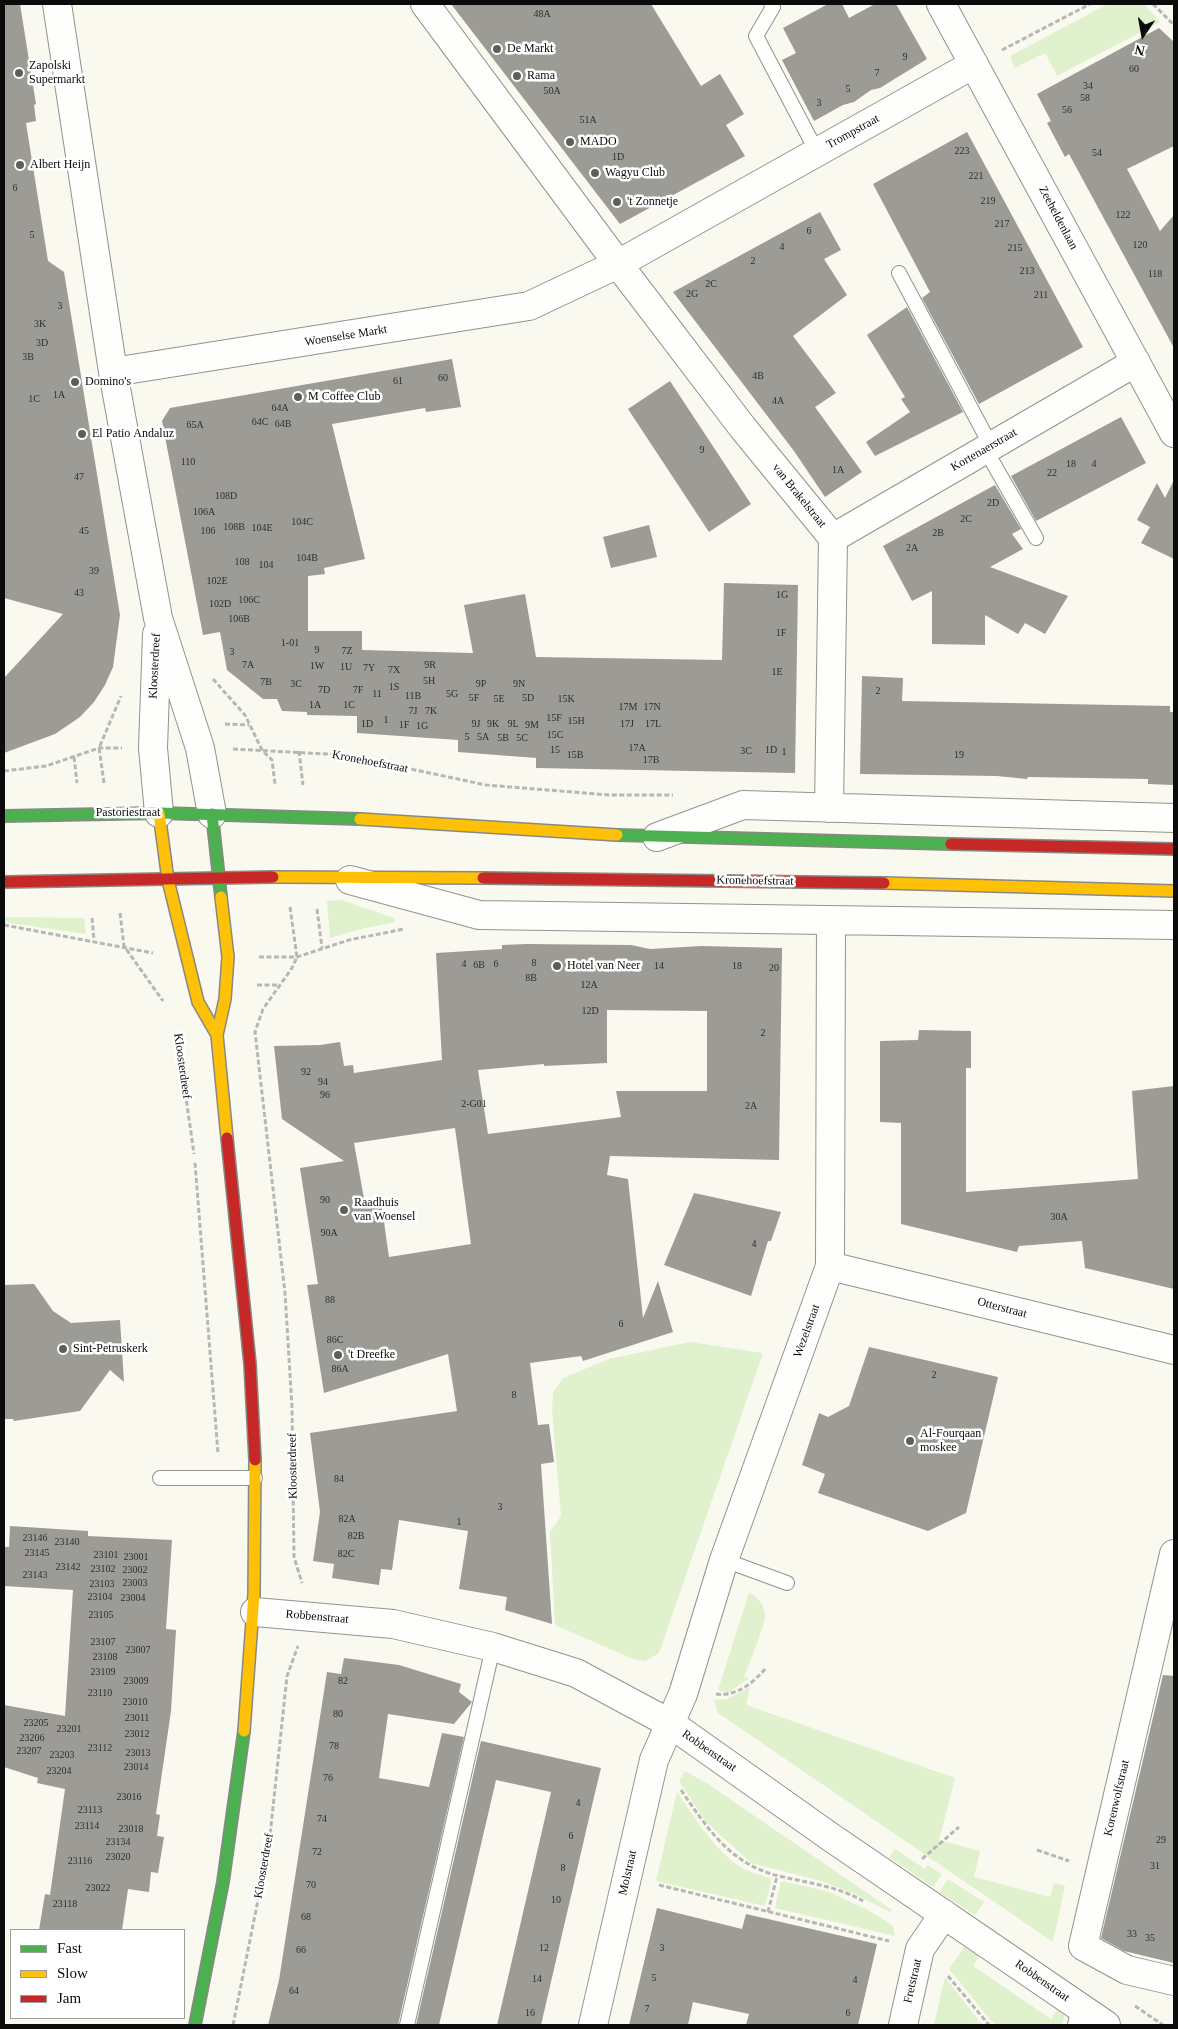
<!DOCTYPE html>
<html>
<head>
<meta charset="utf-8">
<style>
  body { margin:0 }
  #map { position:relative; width:1178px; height:2029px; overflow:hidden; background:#faf9ef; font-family:"Times New Roman",serif }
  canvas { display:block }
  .frame { position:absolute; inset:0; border:5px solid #0b0b0b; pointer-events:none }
  .legend { position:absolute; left:10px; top:1929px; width:175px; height:90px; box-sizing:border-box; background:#fff; border:1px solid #9d9d9d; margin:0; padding:6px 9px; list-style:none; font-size:15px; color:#0b0b0b }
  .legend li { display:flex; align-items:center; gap:10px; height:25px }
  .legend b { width:25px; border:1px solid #9d9d9d }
  .north { position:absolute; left:1118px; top:10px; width:50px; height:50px; -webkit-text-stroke:4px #fff; paint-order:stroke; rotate:192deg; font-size:14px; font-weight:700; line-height:20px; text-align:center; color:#0b0b0b }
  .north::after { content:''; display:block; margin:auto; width:18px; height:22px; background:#0b0b0b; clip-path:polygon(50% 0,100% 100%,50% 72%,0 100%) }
</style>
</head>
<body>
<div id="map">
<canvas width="1178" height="2029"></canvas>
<div class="frame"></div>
<ul class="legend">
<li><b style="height:6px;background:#4caf50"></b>Fast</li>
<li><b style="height:6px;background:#ffc107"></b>Slow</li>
<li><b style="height:6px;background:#c62828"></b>Jam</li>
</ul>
<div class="north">N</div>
</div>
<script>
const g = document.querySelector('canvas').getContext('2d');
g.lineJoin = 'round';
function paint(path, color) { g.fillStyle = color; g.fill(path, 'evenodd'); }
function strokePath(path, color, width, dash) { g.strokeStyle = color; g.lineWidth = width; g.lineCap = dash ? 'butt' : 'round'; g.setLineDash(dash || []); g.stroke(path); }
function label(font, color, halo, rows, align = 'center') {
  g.font = font + ' "Times New Roman",serif'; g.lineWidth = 5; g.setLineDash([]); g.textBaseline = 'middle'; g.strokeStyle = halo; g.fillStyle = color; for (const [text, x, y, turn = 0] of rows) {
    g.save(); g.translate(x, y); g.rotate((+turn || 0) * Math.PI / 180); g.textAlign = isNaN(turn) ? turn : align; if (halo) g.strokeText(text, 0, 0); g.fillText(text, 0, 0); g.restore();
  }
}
paint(new Path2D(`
  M1108,4H1144L1160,22L1057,76L1045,53L1015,68L1010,56Z
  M341,900L394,918L395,922L361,929L330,938L327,901Z
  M4,917L84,918L86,934L4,922Z
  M690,1342L763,1353L659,1653L645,1661L633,1659L555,1625L550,1532L561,1516L552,1409L553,1393L563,1378L609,1359Z
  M749,1593C757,1596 765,1606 765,1615C765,1626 749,1664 744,1677L749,1678L728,1693L718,1690Z
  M750,1687L746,1705L955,1778L939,1840L980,1851L974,1877L1050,1897L1054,1883L1065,1886L1053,1942L718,1713L714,1700L727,1699Z
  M685,1771L708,1784L892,1910L890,1912L855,1894L821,1881L751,1863L706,1822L679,1781Z
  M677,1792C696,1819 713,1849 742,1868C751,1873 762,1875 772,1879L765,1906L656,1881Z
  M895,1849L925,1869L928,1865L942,1874L933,1887L889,1857Z
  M948,1879L984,1902L975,1915L939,1892Z
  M781,1881L827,1891L868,1910L893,1926L895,1936L775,1908Z
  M964,1947L980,1956L973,1966L1051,2019L1058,2009L1065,2013L1062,2025H997L992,2022L949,1969Z
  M945,1977L979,2021L984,2025H934Z`), '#dff1cd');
paint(new Path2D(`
  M4,4H20L36,104L34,105L36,121L26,123L48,261L64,272L120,615L113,667L105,685L94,702L80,717L55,734L4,753V678L63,614L4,598Z
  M451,4H651L701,86L720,74L744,114L726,125L745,156L620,224Z
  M828,4H842L849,18L875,4H896L927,59L880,88L871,90L854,102L843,105L814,121L782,60L796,53L783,28Z
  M1159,28L1174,42V146L1127,169L1160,231L1174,215V348L1069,154L1065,157L1047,123L1051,121L1037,94Z
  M967,132L1083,347L979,404L922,298L930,292L873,184Z
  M820,212L841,250L824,259L847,295L793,336L836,393L815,407L862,472L825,497L794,451L673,292Z
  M907,307L963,412L875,456L866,442L910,412L901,399L905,397L867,335Z
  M452,359L461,407L426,412L425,408L332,424L365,559L324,568L325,574L308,576V631H362V650L473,653L464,605L525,594L536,657L722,660L724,583L798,585L795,773L536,768V758L458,752V740L357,733V716L307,715V712L282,711L277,699H263L227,670L220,632L203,635L162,421L170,408Z
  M670,381L751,504L709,532L628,409Z
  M1121,417L1146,463L1036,521L1011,476Z
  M1174,480V559L1141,543L1150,527L1137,520L1157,483L1165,498Z
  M995,485L1021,529L1012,534L1023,549L990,567L1068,596L1045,634L1025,623L1018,634L985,615V645L932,644V591L912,601L883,546Z
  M649,525L657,557L611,568L603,537Z
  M862,676L903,678L902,701L1170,706V712H1174V785L1148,784V779L1028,777L1027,779L997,776L860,774Z
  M527,944L631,945L650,949L701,946L782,948L779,1160L610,1156L607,1175L628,1179L643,1318L658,1281L673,1332L583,1361L581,1356L530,1363L538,1425L549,1424L554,1462L541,1464L552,1624L505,1610L507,1597L459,1589L468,1531L399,1520L392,1570L381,1569L379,1585L332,1578L334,1564L313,1561L320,1512L310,1433L457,1411L448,1354L324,1393L307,1285L318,1284L300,1168L344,1161L282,1119L274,1046L320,1045L340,1042L344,1066L353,1065L354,1073L442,1060L436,953L502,949V945ZM607,1010L707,1011V1091H616L621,1117L488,1134L478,1070L544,1064V1066L607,1063ZM455,1128L471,1244L389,1257L381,1201L365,1204L354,1143Z
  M919,1030L971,1031V1068H966V1192L1138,1179L1132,1091L1174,1086V1289L1085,1268L1082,1241L1019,1246L1017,1252L901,1224V1123L880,1122V1041L918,1040Z
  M694,1193L781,1212L771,1241H768L751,1296L664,1265Z
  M34,1284L53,1311L71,1323L120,1320L124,1382L110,1370L80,1411L14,1421L13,1419H4L5,1285Z
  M869,1347L998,1377L966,1513L928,1531L818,1493L825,1474L802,1465L819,1413L828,1417L849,1406Z
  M10,1526L88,1531V1536L172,1540L166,1629L176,1630L171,1711L156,1814L160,1815L157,1836L164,1837L158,1873L151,1872L149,1892L128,1889L122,1930H39L45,1894L50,1895L65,1789L37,1783L38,1778L4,1767V1705L65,1716L73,1590L4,1586V1547H9Z
  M344,1658L399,1665L461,1684L459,1692L472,1702L454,1724L388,1714L379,1778L429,1787L442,1733L464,1737L398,2025H268L279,1980L327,1672L341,1674Z
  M1163,1675L1174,1676V1963L1124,1951L1101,1938Z
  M481,1741L601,1768L593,1801L541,2025H497L551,1792L496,1780L439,2025H416Z
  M657,1908L742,1929L746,1914L877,1944L858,2025H746L749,2014L693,2002L688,2025H629Z`), '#9c9b95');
const lane = new Path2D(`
  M771,4L773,7L756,36L817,152
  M899,273L991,446
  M985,449L1036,538
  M160,1478H255
  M724,1560L787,1583
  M407,2025L493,1647
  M1075,2025L1079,2007`);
const street = new Path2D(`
  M57,4L113,372L158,618L200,748L212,814
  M425,4L618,264L743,428L833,538L829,808
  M941,4L1174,433
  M113,372L529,306L618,264L974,64
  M833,538L1136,362
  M157,634L153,748L159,813
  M657,837L743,805L1174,818
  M350,880L479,915L1174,925
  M830,1266L1174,1350
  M1174,1554L1083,1946L1127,1970L1174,1981
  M255,1612L393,1624L493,1647L576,1673L671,1724L829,1836L1106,2025
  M593,2025L654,1760L683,1694L724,1560L830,1266L831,920
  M903,2025L920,1949L944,1914`);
const fast = new Path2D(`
  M212,814L221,897
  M4,816L159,813L360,819
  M617,835L951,844
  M195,2025L223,1882L244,1731`);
const slow = new Path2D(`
  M159,813L168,880L198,1002L217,1035
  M360,819L617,835
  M273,877L483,878
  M884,883L1174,891
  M221,897L228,957L225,999L217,1035L227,1138
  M244,1731L254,1594L255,1460`);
const jam = new Path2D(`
  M951,844L1174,849
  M483,878L884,883
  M4,882L273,877
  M227,1138L250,1364L255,1460`);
strokePath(lane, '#93928e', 16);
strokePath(street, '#93928e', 30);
strokePath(fast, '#898984', 14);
strokePath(slow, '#898984', 14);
strokePath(jam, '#898984', 14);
strokePath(new Path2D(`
  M1153,4L1174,25
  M1002,50L1090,4
  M213,679L245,715L262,750L272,760L275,784
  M225,724L249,725
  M233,749L345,755L486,785L609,795H673
  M299,751L303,785
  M74,757L77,783
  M4,771L46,766L99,748H122
  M104,783L99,748L121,696
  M290,907L297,957L292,968L263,1009L255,1032L285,1293L292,1407L294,1557L302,1583
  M317,909L322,948
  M120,913L124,946L163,1001
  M92,918L94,940
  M4,925L153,953
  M259,957H297L349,940L404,929
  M257,985H278
  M177,1034L194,1154
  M195,1163L218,1453
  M716,1694C736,1697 753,1683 766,1668
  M681,1790C707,1828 731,1865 779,1876C808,1883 837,1886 863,1901
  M1037,1850L1069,1861
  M922,1859L959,1827
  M659,1885L889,1941
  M768,1912L777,1876
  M948,1976L989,2025
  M1135,2006L1163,2025
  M233,2025L269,1845L287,1676L298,1646`), '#b7b7b5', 3, [5, 2.5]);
strokePath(lane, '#fefefd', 14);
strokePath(street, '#fefefd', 28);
strokePath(fast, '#4caf50', 11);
strokePath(slow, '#ffc107', 11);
strokePath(jam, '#c62828', 11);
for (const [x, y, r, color] of [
  [497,49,5,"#5f5e5b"],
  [19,73,5,"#5f5e5b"],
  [517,76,5,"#5f5e5b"],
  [570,142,5,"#5f5e5b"],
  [20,165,5,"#5f5e5b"],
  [595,173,5,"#5f5e5b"],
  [617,202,5,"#5f5e5b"],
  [75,382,5,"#5f5e5b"],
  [298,397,5,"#5f5e5b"],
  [82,434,5,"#5f5e5b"],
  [557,966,5,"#5f5e5b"],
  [344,1210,5,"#5f5e5b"],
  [63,1349,5,"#5f5e5b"],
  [338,1355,5,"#5f5e5b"],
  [910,1441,5,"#5f5e5b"]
]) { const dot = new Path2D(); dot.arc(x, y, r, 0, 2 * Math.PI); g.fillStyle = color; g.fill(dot); strokePath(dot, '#fff', 2); }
label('10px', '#2f2f2e', null, [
  ["48A",542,14],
  ["9",905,57],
  ["60",1134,69],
  ["7",877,73],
  ["34",1088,86],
  ["5",848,89],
  ["50A",552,91],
  ["58",1085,98],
  ["3",819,103],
  ["56",1067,110],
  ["51A",588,120],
  ["223",962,151],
  ["54",1097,153],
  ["1D",618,157],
  ["221",976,176],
  ["6",15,188],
  ["219",988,201],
  ["122",1123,215],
  ["217",1002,224],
  ["6",809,231],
  ["5",32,235],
  ["120",1140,245],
  ["4",782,247],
  ["215",1015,248],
  ["2",753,261],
  ["213",1027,271],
  ["118",1155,274],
  ["2C",711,284],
  ["2G",692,294],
  ["211",1041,295],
  ["3",60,306],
  ["3K",40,324],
  ["3D",42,343],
  ["3B",28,357],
  ["4B",758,376],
  ["60",443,378],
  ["61",398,381],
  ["1A",59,395],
  ["1C",34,399],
  ["4A",778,401],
  ["64A",280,408],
  ["64C",260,422],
  ["64B",283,424],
  ["65A",195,425],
  ["9",702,450],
  ["110",188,462],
  ["18",1071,464],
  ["4",1094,464],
  ["1A",838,470],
  ["22",1052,473],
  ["47",79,477],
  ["108D",226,496],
  ["2D",993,503],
  ["106A",204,512],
  ["2C",966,519],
  ["104C",302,522],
  ["108B",234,527],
  ["104E",262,528],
  ["45",84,531],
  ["106",208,531],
  ["2B",938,533],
  ["2A",912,548],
  ["104B",307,558],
  ["108",242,562],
  ["104",266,565],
  ["39",94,571],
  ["102E",217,581],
  ["43",79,593],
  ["1G",782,595],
  ["106C",249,600],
  ["102D",220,604],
  ["106B",239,619],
  ["1F",781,633],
  ["1-01",290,643],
  ["9",317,650],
  ["7Z",347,651],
  ["3",232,652],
  ["7A",248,665],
  ["9R",430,665],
  ["1W",317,666],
  ["1U",346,667],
  ["7Y",369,668],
  ["7X",394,670],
  ["1E",777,672],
  ["5H",429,681],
  ["7B",266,682],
  ["3C",296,684],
  ["9P",481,684],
  ["9N",519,684],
  ["1S",394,687],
  ["7D",324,690],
  ["7F",358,690],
  ["2",878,691],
  ["11",377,694],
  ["5G",452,694],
  ["11B",413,696],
  ["5F",474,698],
  ["5D",528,698],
  ["5E",499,699],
  ["15K",566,699],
  ["1A",315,705],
  ["1C",349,705],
  ["17M",628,707],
  ["17N",652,707],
  ["7J",413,711],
  ["7K",431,711],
  ["15F",554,718],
  ["1",386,720],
  ["15H",576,721],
  ["1D",367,724],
  ["9J",476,724],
  ["9K",493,724],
  ["9L",513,724],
  ["17J",627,724],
  ["17L",653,724],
  ["1F",404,725],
  ["9M",532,725],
  ["1G",422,726],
  ["15C",555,735],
  ["5",467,737],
  ["5A",483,737],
  ["5B",503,738],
  ["5C",522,738],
  ["17A",637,748],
  ["15",555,750],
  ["1D",771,750],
  ["3C",746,751],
  ["1",784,752],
  ["15B",575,755],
  ["19",959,755],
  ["17B",651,760],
  ["8",534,963],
  ["4",464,964],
  ["6",496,964],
  ["6B",479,965],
  ["14",659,966],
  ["18",737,966],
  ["20",774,968],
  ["8B",531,978],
  ["12A",589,985],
  ["12D",590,1011],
  ["2",763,1033],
  ["92",306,1072],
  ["94",323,1082],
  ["96",325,1095],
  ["2-G01",474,1104],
  ["2A",751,1106],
  ["90",325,1200],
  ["30A",1059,1217],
  ["90A",329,1233],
  ["4",754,1244],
  ["88",330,1300],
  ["6",621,1324],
  ["86C",335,1340],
  ["86A",340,1369],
  ["2",934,1375],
  ["8",514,1395],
  ["84",339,1479],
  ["3",500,1507],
  ["82A",347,1519],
  ["1",459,1522],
  ["82B",356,1536],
  ["23146",35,1538],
  ["23140",67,1542],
  ["23145",37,1553],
  ["82C",346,1554],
  ["23101",106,1555],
  ["23001",136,1557],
  ["23142",68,1567],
  ["23102",103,1569],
  ["23002",135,1570],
  ["23143",35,1575],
  ["23003",135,1583],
  ["23103",102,1584],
  ["23104",100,1597],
  ["23004",133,1598],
  ["23105",101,1615],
  ["23107",103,1642],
  ["23007",138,1650],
  ["23108",105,1657],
  ["23109",103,1672],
  ["23009",136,1681],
  ["82",343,1681],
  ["23110",100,1693],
  ["23010",135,1702],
  ["80",338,1714],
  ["23011",137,1718],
  ["23205",36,1723],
  ["23201",69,1729],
  ["23012",137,1734],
  ["23206",32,1738],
  ["78",334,1746],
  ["23112",100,1748],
  ["23207",29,1751],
  ["23013",138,1753],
  ["23203",62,1755],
  ["23014",136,1767],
  ["23204",59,1771],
  ["76",328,1778],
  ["23016",129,1797],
  ["4",578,1803],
  ["23113",90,1810],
  ["74",322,1819],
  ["23114",87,1826],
  ["23018",131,1829],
  ["6",571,1836],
  ["29",1161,1840],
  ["23134",118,1842],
  ["72",317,1852],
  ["23020",118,1857],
  ["23116",80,1861],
  ["31",1155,1866],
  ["8",563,1868],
  ["70",311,1885],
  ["23022",98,1888],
  ["10",556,1900],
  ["23118",65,1904],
  ["68",306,1917],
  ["33",1132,1934],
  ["35",1150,1938],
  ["12",544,1948],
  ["3",662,1948],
  ["66",301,1950],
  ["5",654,1978],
  ["14",537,1979],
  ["4",855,1980],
  ["64",294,1991],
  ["7",647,2009],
  ["16",530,2013],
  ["6",848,2013]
]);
label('12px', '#0b0b0b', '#fff', [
  ["De Markt",507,49],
  ["Zapolski",29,66],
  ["Supermarkt",29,80],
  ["Rama",527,76],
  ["MADO",580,142],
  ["Albert Heijn",30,165],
  ["Wagyu Club",605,173],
  ["'t Zonnetje",627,202],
  ["Domino's",85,382],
  ["M Coffee Club",308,397],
  ["El Patio Andaluz",92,434],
  ["Hotel van Neer",567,966],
  ["Raadhuis",354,1203],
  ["van Woensel",354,1217],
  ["Sint-Petruskerk",73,1349],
  ["'t Dreefke",348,1355],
  ["Al-Fourqaan",920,1434],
  ["moskee",920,1448]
], 'left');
label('12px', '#0b0b0b', '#fff', [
  ["Trompstraat",853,132,-29],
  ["Zeeheldenlaan",1058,218,62],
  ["Woenselse Markt",346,336,-9],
  ["Kortenaerstraat",984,450,-30],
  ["van Brakelstraat",799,496,51],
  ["Kloosterdreef",155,666,-87],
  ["Kronehoefstraat",370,762,11],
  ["Pastoriestraat",128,813],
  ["Kronehoefstraat",755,881,1],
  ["Kloosterdreef",182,1066,82],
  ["Otterstraat",1002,1308,15],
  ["Wezelstraat",807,1331,-70],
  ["Kloosterdreef",293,1466,-91],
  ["Robbenstraat",317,1617,5],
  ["Robbenstraat",709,1751,35],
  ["Korenwolfstraat",1117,1798,-77],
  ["Kloosterdreef",264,1866,-80],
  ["Molstraat",628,1873,-77],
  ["Fretstraat",913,1981,-77],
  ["Robbenstraat",1042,1981,35]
]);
</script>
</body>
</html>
